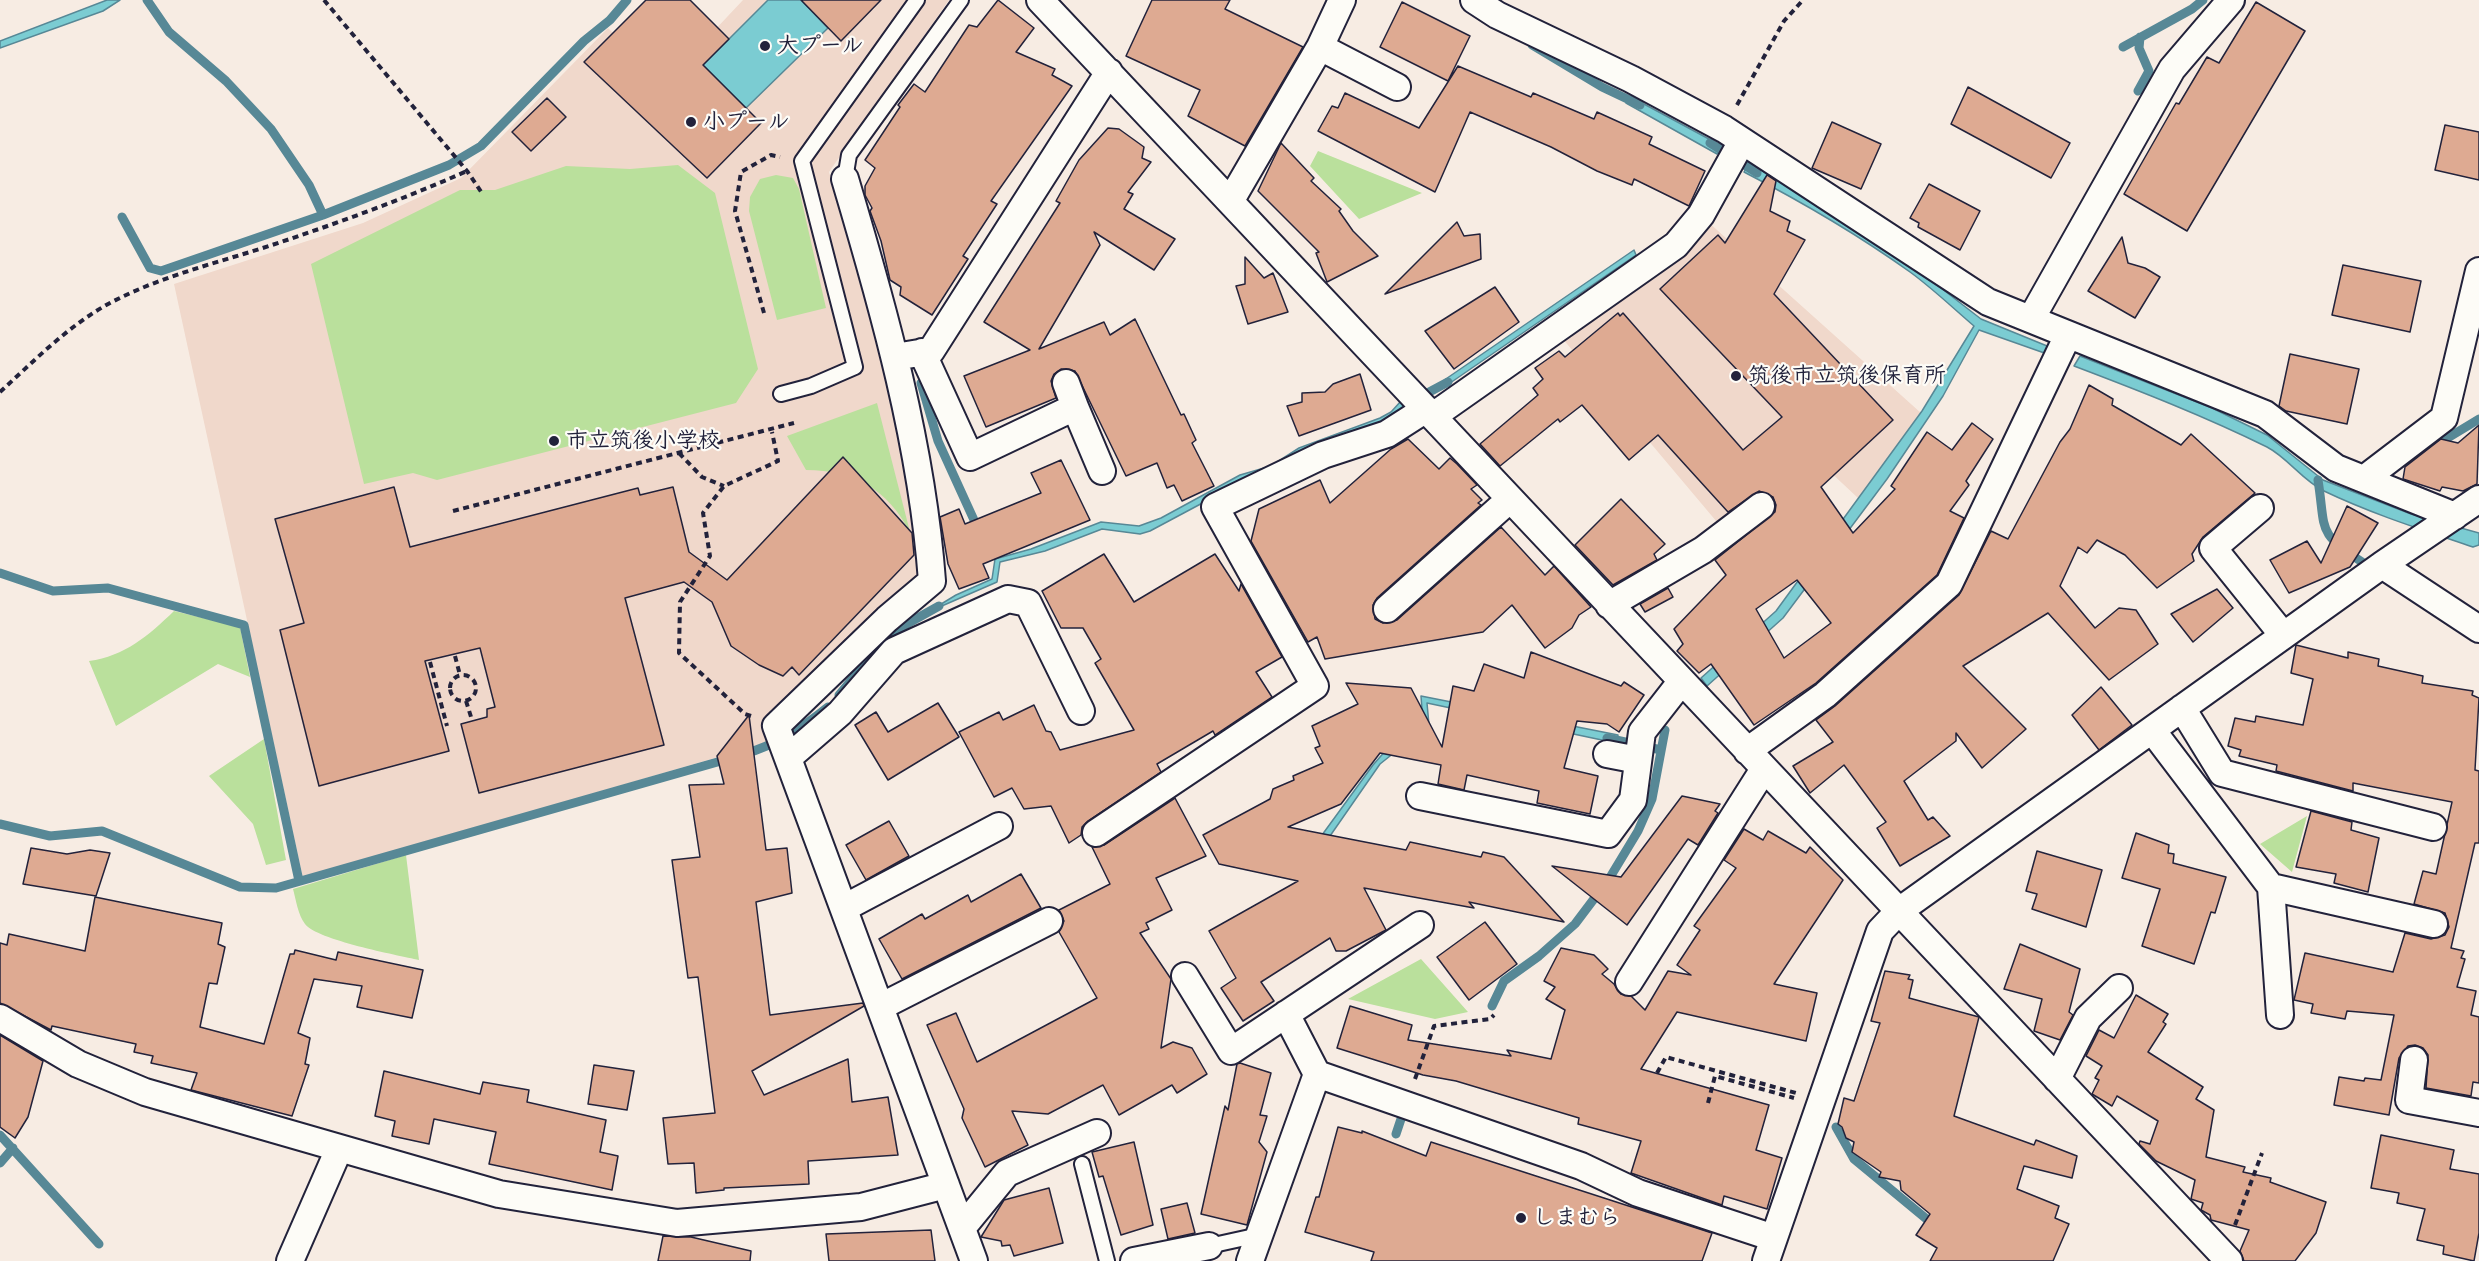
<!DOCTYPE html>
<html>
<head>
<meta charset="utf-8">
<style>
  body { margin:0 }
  canvas { display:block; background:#f7ece3 }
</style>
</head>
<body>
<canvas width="2479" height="1261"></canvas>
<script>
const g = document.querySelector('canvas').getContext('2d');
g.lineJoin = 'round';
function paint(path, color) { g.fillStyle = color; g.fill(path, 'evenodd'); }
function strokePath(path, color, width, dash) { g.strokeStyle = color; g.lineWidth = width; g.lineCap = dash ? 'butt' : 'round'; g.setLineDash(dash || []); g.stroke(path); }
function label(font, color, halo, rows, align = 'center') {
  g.font = font + ' "Patrick Hand","Klee One",sans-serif'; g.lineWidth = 4.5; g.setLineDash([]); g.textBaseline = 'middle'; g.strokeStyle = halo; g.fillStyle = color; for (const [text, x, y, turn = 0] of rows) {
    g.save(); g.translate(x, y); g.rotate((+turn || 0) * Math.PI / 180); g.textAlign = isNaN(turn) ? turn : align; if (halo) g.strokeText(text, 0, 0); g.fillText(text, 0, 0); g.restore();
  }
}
paint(new Path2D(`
  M743,0H949L829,172L882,350L924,577L808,687L763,724L766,743L303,878L174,284L363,223L461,178L608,28L664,84Z
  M1707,221L1921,413L1858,498L1811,454L1722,528L1562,338L1661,274Z`), '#f0d8cb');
paint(new Path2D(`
  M1318,151L1422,193L1359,219L1310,166Z
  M678,165L715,193L758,369L736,403L437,480L413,473L364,484L311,264L460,190H495L566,166L630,169Z
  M776,175L793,178L799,189L826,308L777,320L749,211L750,197L760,179Z
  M877,403L910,532C887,489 854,470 806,470L787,436Z
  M174,611L240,627L250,677L218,664L116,726L89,661C125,656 148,636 174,611Z
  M264,739L286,860L266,865L253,824L209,776Z
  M2307,816L2292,872L2260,844Z
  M406,855L419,960C397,955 317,940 305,924C298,915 296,900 293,889Z
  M1421,959L1468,1012L1435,1019L1348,999Z`), '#bae09c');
const water = new Path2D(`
  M107,0H120L103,11L0,48V41Z
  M768,0H801L828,28L746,108L703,65Z
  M1631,97L1722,146L1717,154L1626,103Z
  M1749,163L1837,213L1919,271L1981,319L2052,348L2050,355L1979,330L1943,396L1887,479L1783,618L1707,686L1701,678L1776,611L1922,411L1974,326C1953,308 1932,288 1910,272C1857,234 1802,202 1744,172Z
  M1634,250L1636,255L1440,390L1437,385Z
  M2080,356L2212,408L2267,435L2323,480L2411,514L2479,533V545L2473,547C2423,530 2372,514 2324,491C2302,480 2288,458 2267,447C2204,416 2140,391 2074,366Z
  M1401,401L1407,406L1394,417L1225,491L1150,531L1140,534L1102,529L1045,551L1000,562L997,582L928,612L956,595L992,579L995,559L1031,549L1101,522L1139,526L1161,518L1240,475L1271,466L1299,448L1380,418L1391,412Z
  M1421,696L1618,735L1616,743L1427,703L1429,725L1380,764L1330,836L1322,835L1373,765L1387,749L1423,723Z`);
paint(water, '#7bccd2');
strokePath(water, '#578896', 1.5);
strokePath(new Path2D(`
  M147,0L169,32L226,81L271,129L309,185L323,215
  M1532,45L1602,87L1640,105
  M2123,47L2192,9L2203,0
  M2138,91L2149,71L2139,48L2140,37
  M1710,143L1757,173
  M122,217L150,268L161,271L323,215L449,165L481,146L584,41L610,20L627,0
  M921,383L938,441L979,531
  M1418,398L1448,382
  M2408,462L2479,419
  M2318,480C2326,531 2316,532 2362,562
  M0,573L53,591L108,588L244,625L299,881
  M839,695L889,634L939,606
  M1607,738L1661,750
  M744,754C776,745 802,728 828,707
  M0,824L50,836L102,831L240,887L276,888L728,759
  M1492,1006L1504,981L1539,956L1575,924L1609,879L1638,831L1652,799L1665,730
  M1836,1127L1854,1159L1935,1226
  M1396,1134L1401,1119
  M0,1135L99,1244
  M0,1163L13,1148`), '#578896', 9);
const building = new Path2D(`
  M646,0H690L729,39L703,65L761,123L707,178L584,62Z
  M801,0H881L841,41Z
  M998,0L1034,28L1016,52L1055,69L1052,75L1072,86L991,201L997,204L963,256L968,259L932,315L900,295L901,287L890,280L881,241L870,211L872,208L865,195V186L875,168L865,160L900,107L898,105L914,84L925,92L969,25L977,27Z
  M1152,0H1230L1225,9L1303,47L1245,146L1188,116L1200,90L1126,56Z
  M1402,2L1470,36L1448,81L1380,47Z
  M2256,2L2305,31L2187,231L2124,194L2176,103L2179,104L2207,57L2219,63Z
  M1458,66L1531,97L1533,93L1594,119L1597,112L1652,137L1649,144L1705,171L1689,206L1634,179L1632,185L1597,171L1551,147L1470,112L1435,192L1318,131L1332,106L1338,108L1345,93L1419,128Z
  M1968,87L2070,143L2051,178L1951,124Z
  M547,98L566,117L531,151L512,132Z
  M1832,122L1881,144L1861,189L1812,168Z
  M2445,125L2479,132V180L2435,170Z
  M1108,128L1119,129L1144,147L1142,158L1151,162L1128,192L1133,194L1124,209L1175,239L1154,270L1094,232L1100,245L1039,349L1104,322L1110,335L1135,319L1181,415L1184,414L1196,440L1192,443L1214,486L1182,501L1174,485L1167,488L1157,463L1126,476L1075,371L1061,369L1054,374L1051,381L1056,398L986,427L964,376L1030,350L984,322L1060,203L1056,201L1079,160Z
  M1281,143L1314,178L1311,181L1341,209L1339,211L1353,231L1378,256L1327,282L1316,253L1319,252L1258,191Z
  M1767,175L1776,181L1770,211L1790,221L1787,231L1805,240L1774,294L1893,420L1821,487L1853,533L1895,489L1891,486L1927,432L1952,450L1972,423L1993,439L1966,481L1969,485L1950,511L1964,518L1937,575L1816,683L1754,725L1711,664L1699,673L1677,651L1683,644L1674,629L1726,575L1715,560L1775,512L1776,505L1773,497L1759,491L1728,512L1658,435L1629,460L1582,405L1560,422L1558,419L1500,466L1480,444L1538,395L1533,388L1543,379L1535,368L1559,351L1565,357L1618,313L1620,316L1623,313L1743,450L1782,417L1660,289L1718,235L1725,243ZM1797,580L1831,623L1784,658L1756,609Z
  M1929,184L1980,211L1960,250L1918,227L1919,223L1910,218Z
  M1457,222L1464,236L1480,234L1481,259L1385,294Z
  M2122,237L2128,263L2145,268L2160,277L2135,318L2088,291Z
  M1245,257L1264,278L1273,273L1288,312L1248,324L1236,286L1245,284Z
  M2343,265L2421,281L2410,332L2332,315Z
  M1495,287L1519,322L1454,369L1425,331Z
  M2290,354L2359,369L2347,424L2286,411L2279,406Z
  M1360,374L1371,410L1299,436L1287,406L1302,402V393L1325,392L1333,384Z
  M2089,385L2113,399L2112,405L2181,445L2191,434L2255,493L2203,537L2192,554L2194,561L2157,588L2125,555L2097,540L2087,553L2078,547L2060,586L2095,628L2119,608L2136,610L2158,644L2109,680L2048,613L1963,666L2026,729L1982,768L1956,733V741L1904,781L1928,820L1933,817L1950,836L1900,866L1877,828L1886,822L1844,765L1810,793L1793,766L1833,742L1816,720L1835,706L1959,595L1991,531L2008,539L2060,442L2070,429Z
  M2479,425L2477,484L2463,491L2442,487L2440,491L2403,479L2405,467L2441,439L2458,443Z
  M1408,439L1439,469L1450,458L1457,464L1477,485L1471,489L1482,500L1478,503L1481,505L1377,598L1373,605L1375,619L1383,623L1397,620L1501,527L1545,575L1554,566L1591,607L1579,615L1572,628L1545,648L1512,605L1483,632L1325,659L1317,637L1308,642L1251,541L1259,509L1320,480L1330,503L1391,449Z
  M843,457L912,533L914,555L799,675L792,667L783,676L759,665L731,646L712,602L684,582L625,598L664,745L479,793L461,724L487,717V709L495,707L480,648L425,661L449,751L319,786L280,630L304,623L275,519L394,487L410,547L638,488L640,495L673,487L689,552L727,580Z
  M1061,460L1090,520L983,564L989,578L959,589L948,564L940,517L959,509L965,524L1041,493L1031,473Z
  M1621,499L1665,544L1654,554L1657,560L1613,585L1575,545Z
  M2347,506L2378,523L2350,567L2289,593L2270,560L2307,541L2321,563Z
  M1104,554L1134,602L1215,554L1239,591L1241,584L1282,657L1256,672L1272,697L1215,735L1213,731L1157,764L1161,772L1088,821L1082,827L1081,835L1069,843L1051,806L1024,809L1012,788L994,797L959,732L999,712L1003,720L1034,705L1046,731L1051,732L1060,750L1134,730L1095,663L1101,659L1083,628H1061L1042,591Z
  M1668,588L1673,597L1645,612L1640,604Z
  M2217,589L2233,608L2193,642L2171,614Z
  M2296,645L2348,658V652L2379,659L2378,666L2423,676L2422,683L2473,691L2472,695L2479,698L2475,770L2479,771V843H2475L2451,948L2464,951L2461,958L2465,959L2457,987L2476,991L2471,1015L2479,1017V1083L2473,1082L2471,1096L2426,1088L2428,1055L2423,1048L2415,1045L2408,1046L2399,1058L2389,1115L2334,1105L2339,1077L2364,1081L2365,1078L2381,1080L2394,1015L2347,1011L2345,1019L2311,1013L2313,1004L2294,1000L2305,953L2393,972L2405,933L2431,939L2445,935L2449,927L2445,913L2414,904L2423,871L2436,874L2452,802L2353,783V791L2276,771L2277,765L2239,756L2241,750L2228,746L2235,718L2255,722L2256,716L2303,725L2313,679L2291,673Z
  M1531,652L1621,686L1624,682L1644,695L1619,732L1607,724L1577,721L1564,768L1598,776L1590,814L1537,803L1539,791L1467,775L1464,790L1438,784L1441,765L1380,753L1341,804L1288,827L1406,850L1410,842L1481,857L1483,852L1504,857L1564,922L1469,902L1474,908L1364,888L1386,930L1346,951H1336L1330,938L1261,982L1274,1001L1243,1021L1221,988L1236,978L1209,931L1298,881L1219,864L1203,835L1270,799L1273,789L1294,780L1293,776L1323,763L1315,748L1320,746L1312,726L1358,704L1346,683L1411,688L1442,747L1453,686L1474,691L1484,664L1524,678Z
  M2101,687L2132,725L2099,750L2072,715Z
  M938,703L959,737L888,780L855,725L876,712L888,732Z
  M749,715L766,850L787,848L792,893L756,902L770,1015L863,1003L864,1006L752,1071L764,1095L848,1059L852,1102L888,1097L898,1155L808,1161L809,1184L724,1188V1190L696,1193L694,1163L668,1164L663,1118L715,1113L698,977L688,978L672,860L700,857L689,785L724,784L717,756Z
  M1682,796L1720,804L1715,811L1718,813L1698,845L1688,839L1627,925L1552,866L1621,877Z
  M1175,798L1206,856L1156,878L1172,910L1146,923L1149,929L1140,933L1171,979L1161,1048L1173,1042L1192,1048L1207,1074L1177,1093L1172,1085L1119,1115L1103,1085L1048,1114L1012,1111L1028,1145L985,1167L962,1118L964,1109L927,1025L956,1013L977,1062L1097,998L1059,932L1064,921L1059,910L1110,884L1092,847L1104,845Z
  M2311,811L2352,822L2351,830L2379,838L2368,892L2334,883L2336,874L2296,867Z
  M889,821L909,856L866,880L846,845Z
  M1744,829L1763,840L1768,831L1806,853L1810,847L1843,880L1774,984L1817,993L1806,1041L1677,1012L1641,1069L1769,1105L1756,1150L1782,1158L1767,1209L1724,1196L1722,1205L1631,1173L1641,1141L1578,1124L1579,1118L1456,1081L1423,1075L1337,1048L1350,1006L1412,1025L1408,1040L1511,1056L1507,1050L1551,1059L1565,1010L1546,999L1555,987L1544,981L1561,948L1594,955L1608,969L1602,974L1614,984L1621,994L1631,996L1645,1010L1668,971L1691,975L1677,965L1700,930L1694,926L1736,868L1724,860Z
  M2136,833L2169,845L2168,853L2174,854L2173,863L2226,877L2215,913L2211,912L2194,964L2142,946L2160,889L2122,878Z
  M31,848L67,854L90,850L110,853L96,896L23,884Z
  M2037,851L2102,870L2086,927L2032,909L2037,894L2026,891Z
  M1021,874L1041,908L902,979L879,939L922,914L925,919L968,895L971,902Z
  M95,897L222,923L218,944L225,947L217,984L209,983L200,1027L264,1044L290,954H294L295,950L336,960L338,952L423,970L412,1018L357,1007L362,986L314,979L298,1033L310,1038L305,1064L309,1065L292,1116L191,1090L197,1073L151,1063L153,1056L134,1052L136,1044L52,1026L51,1030L0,1003V943L7,945L9,934L85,951Z
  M1485,922L1517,964L1469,1000L1437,957Z
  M2020,944L2080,969L2069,1012L2073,1015L2060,1040L2034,1031L2042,999L2004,989Z
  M1885,971L1910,975L1908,979L1913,980L1909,998L1979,1017L1954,1116L2034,1145L2036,1140L2077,1156L2072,1178L2024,1166L2017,1189L2059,1206L2055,1218L2069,1224L2053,1261H1930L1937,1248L1916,1235L1930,1214L1901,1190L1900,1181L1879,1177L1881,1172L1852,1152L1854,1142L1846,1138L1842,1127L1838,1124L1844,1098L1854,1101L1880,1023L1871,1021Z
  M2136,995L2168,1014L2163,1022L2166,1024L2148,1052L2203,1087L2196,1099L2214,1110L2206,1157L2245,1167L2243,1172L2271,1178L2270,1182L2326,1202L2316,1233L2295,1261H2244L2240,1251L2249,1230L2211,1220L2210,1215L2201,1210L2203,1203L2191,1199L2195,1180L2156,1161L2139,1144L2140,1141L2150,1144L2158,1121L2117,1096L2112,1106L2092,1094L2099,1080L2095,1078L2102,1066L2086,1056L2099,1030L2114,1038Z
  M0,1035L43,1061L28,1117L15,1138L0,1127Z
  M1240,1063L1271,1073L1260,1115L1267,1116L1259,1142L1267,1152L1247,1225L1201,1214L1225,1106L1228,1110L1237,1064Z
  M594,1065L634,1071L627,1110L588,1104Z
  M384,1071L480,1094L483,1082L529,1090L527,1102L606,1120L600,1152L618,1156L612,1190L489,1164L496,1132L434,1119L429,1144L392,1136L395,1121L375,1116Z
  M1338,1127L1362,1133V1131L1426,1156L1431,1142L1712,1233L1702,1261H1371L1374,1252L1305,1232L1316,1197H1319Z
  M2381,1135L2454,1150L2450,1169L2479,1174V1233L2474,1261L2443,1254L2444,1246L2417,1240L2425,1209L2397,1203L2399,1193L2371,1188Z
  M1134,1142L1153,1225L1121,1235L1103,1176L1099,1177L1092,1152Z
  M1049,1188L1063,1243L1014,1256L1010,1245L1002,1246L1001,1241L981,1237L1004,1200Z
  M1187,1203L1195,1233L1168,1239L1161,1209Z
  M931,1230L935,1261H829L826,1234Z
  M663,1236L691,1237L751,1251L750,1261H658Z`);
paint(building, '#deaa92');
strokePath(building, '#22223b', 1.5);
const service = new Path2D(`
  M845,179L849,155L961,0
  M781,394L811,386L855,367L802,161L917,0
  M1082,1164L1107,1261
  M1209,1246L1259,1235`);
const minor = new Path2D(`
  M1040,0L2229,1261
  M1474,0L1497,15L1631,79L1724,129L1988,302L2265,414L2336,468L2455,516
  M1320,47L1397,87
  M845,179C884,310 922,445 932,581L887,619L776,726L974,1261
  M1231,200L1320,47L1342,0
  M2031,319L2172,69L2231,0
  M922,352L970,457L1075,407L1102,471
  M895,357L931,351L1109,72
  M1066,383L1075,407
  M1433,416L1676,245L1701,215L1742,141
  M2364,479L2444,418L2479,271
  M2260,508L2213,548L2283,635
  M2382,565L2479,629
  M1609,605L1703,550L1761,506
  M1387,609L1509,500
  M2182,708L2222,773L2433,827
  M2152,730L2271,887L2434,924
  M1747,751L1825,695L1949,584L2068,335
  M1607,754L1638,760
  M788,758L840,713L894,651L1008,599L1028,603L1081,711
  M1420,796L1608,834L1633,800L1642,732L1681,682
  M1096,833L1315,686L1215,507L1323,455L1387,434L1426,409
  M2271,887L2280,1015
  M844,908L999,826
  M1185,976L1231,1051L1420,925
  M1629,982L1764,769
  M880,1007L1049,921
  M1286,1014L1317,1074
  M0,1018L78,1064L145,1092L499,1194L677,1223L861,1207L946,1185
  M2414,1060L2409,1100L2479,1113
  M2057,1079L2088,1018L2119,988
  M962,1228L1007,1173L1097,1133
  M290,1261L339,1149
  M1134,1261L1209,1246
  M1250,1261L1317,1074L1581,1166L1638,1193L1774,1238
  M1766,1261L1880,931L1899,911L2382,565L2479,499`);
strokePath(service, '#22223b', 18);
strokePath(minor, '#22223b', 30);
strokePath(new Path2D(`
  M324,0L467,171L482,193
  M1737,105L1784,21L1803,0
  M764,313L735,211L741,172L771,155L780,157
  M0,392C34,361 69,325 110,303C161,276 217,263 272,245C338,223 404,199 467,171
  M679,453L702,477L724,486
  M453,511L794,423
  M455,656L460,675
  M430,662L447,726
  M450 688a13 13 0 1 1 26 0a13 13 0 1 1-26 0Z
  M466,701L472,720
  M751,716L745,714L679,653L680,602L710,556L703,513L724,486L778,461L772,432
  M1657,1073L1666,1057L1796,1093
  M1415,1079L1434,1026L1490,1019L1494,1015
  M1708,1103L1715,1076L1794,1098
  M2235,1225L2262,1153`), '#22223b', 4, [6, 4.5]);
strokePath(service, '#fdfcf7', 14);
strokePath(minor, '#fdfcf7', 26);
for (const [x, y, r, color] of [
  [765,46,6,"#22223b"],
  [691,122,6,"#22223b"],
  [1736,376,6,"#22223b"],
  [554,441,6,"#22223b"],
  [1521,1218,6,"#22223b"]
]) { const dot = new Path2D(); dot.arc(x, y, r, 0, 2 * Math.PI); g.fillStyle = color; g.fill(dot); strokePath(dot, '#fdfcf7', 2); }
label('bold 22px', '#22223b', '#fdfcf7', [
  ["大プール",777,46],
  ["小プール",703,122],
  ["筑後市立筑後保育所",1748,376],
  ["市立筑後小学校",566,441],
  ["しまむら",1533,1218]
], 'left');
</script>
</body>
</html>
